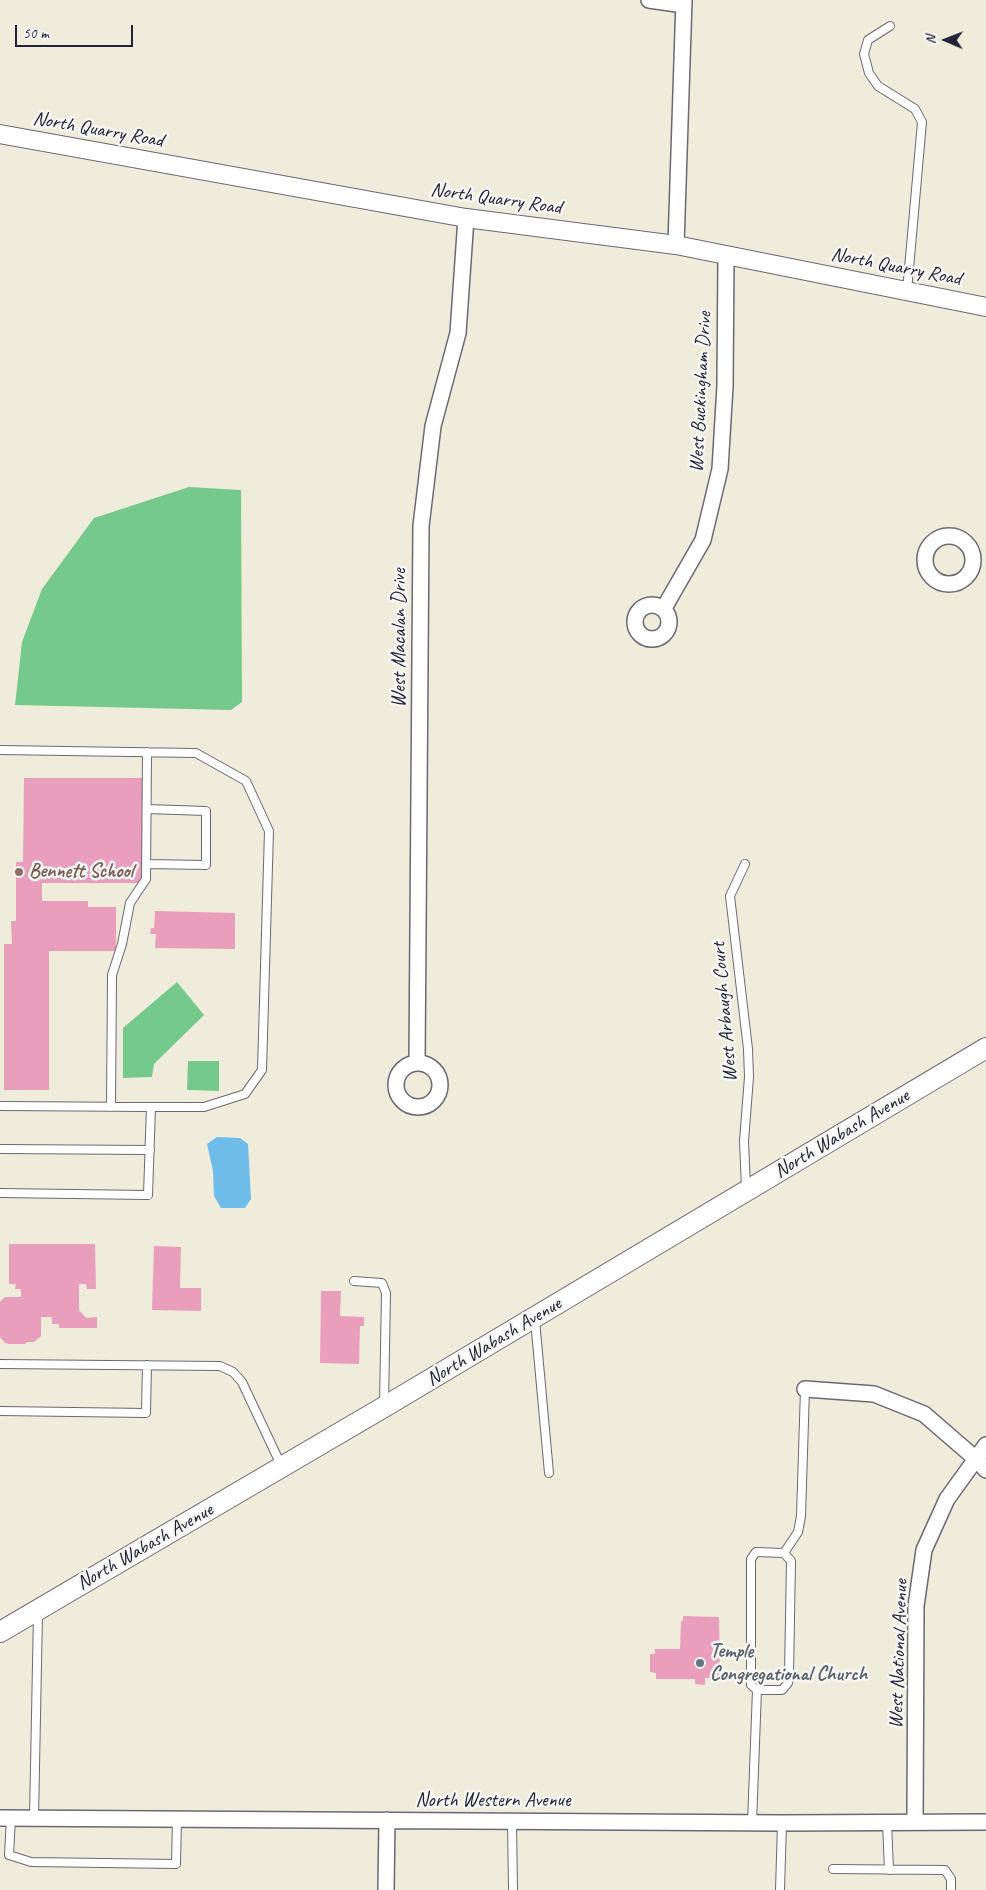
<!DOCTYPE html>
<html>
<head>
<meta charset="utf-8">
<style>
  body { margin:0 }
  #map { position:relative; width:986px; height:1890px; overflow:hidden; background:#f0ecdb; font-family:Caveat,sans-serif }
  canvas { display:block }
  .north { position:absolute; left:921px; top:15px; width:50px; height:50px; -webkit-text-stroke:4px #f6f6f2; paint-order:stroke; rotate:271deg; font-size:14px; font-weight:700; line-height:20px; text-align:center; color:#22223b }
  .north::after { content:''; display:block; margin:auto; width:18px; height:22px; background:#22223b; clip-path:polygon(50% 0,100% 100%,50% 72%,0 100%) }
  .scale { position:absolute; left:15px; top:25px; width:118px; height:22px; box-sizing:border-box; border:2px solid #22223b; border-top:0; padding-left:6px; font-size:15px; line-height:18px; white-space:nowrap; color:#22223b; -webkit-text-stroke:4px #f6f6f2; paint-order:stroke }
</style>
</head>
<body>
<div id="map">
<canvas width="986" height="1890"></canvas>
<div class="north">N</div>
<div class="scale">50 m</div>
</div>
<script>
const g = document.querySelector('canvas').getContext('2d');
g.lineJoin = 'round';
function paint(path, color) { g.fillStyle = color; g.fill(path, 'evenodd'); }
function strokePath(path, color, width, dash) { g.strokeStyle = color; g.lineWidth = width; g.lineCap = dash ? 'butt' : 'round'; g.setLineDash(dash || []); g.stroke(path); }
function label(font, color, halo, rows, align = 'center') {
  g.font = font + ' Caveat,sans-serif'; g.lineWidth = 5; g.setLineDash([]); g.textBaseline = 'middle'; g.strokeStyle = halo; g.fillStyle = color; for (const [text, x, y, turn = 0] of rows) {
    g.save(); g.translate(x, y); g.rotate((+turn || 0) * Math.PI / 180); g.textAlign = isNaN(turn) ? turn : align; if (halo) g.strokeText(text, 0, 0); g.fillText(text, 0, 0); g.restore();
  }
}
paint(new Path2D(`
  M189,487L241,490L242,702L231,710L15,705L22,642L42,589L94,518Z
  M177,982L204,1015L154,1064L152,1077L123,1078V1028Z
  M188,1061H219V1091L187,1090Z`), '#75c98d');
paint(new Path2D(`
  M217,1137L240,1138L248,1144L251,1199L245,1208H221L214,1196L213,1171L207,1144Z`), '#70bce9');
paint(new Path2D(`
  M24,778H143V883H42V901H88V907H116V951H49V1090H4V944H12L11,921H16V862H23Z
  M155,911L235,913V949L155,948L156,934H150L151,928H154Z
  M9,1244H95L96,1289H87L86,1284H79V1310L86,1318L97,1317V1328H59V1324H52V1317H41V1336L34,1342H27L25,1344H8V1343L6,1344L0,1337V1302L5,1297H21V1289H15L16,1284H9Z
  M154,1246L181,1247L180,1288H201V1311L152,1310Z
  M321,1291H341L340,1316L364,1317V1326H360L359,1364L320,1363Z
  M683,1616L719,1617L720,1679L705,1678V1685L695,1684V1679H656V1673L650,1672V1654H655V1649H680L681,1621H683Z`), '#e99ebb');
const service = new Path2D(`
  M890,26L868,40L864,54L869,73L878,86L915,109L922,122L907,291
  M0,750L196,753L246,781L269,831L262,1070L245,1094L204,1107H151L148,1195L0,1193
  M147,864L206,865V811L147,809
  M745,864L730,896L748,1049L749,1077L744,1141L746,1189
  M0,1106L151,1107
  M111,1107L112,975L122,944L130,903L146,879L147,752
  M0,1149L150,1150
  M354,1281L382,1283L386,1293L384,1405
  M535,1320L549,1473
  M0,1364L220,1366L233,1372L242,1382L281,1465
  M0,1411L146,1413L147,1365
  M756,1552L784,1553L791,1561L789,1675L788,1683L782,1690H757L751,1685V1559Z
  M784,1553L798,1532L801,1516L805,1389
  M11,1818L9,1855L31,1862L176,1864L177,1819
  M34,1818L38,1613
  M512,1821L513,1890
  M752,1823L757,1690
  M887,1823L889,1870
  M833,1869L945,1870L951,1879V1890
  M780,1890L782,1823`);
const minor = new Path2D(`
  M649,0L684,5
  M676,245L684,0
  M925 560a24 24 0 1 1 48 0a24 24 0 1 1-48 0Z
  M635 622a17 17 0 1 1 34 0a17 17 0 1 1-34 0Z
  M664,608L703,540L720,469L725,386L726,256
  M417,1062L421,526L433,426L458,333L466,218
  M396 1085a22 22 0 1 1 44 0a22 22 0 1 1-44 0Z
  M805,1389L874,1394L924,1414L976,1459L986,1470
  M0,1818L782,1823L986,1822
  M915,1822L916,1606L924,1550L947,1499L986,1445
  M386,1890L387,1820`);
const tertiary = new Path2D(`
  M0,134L466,218L676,245L986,307`);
const secondary = new Path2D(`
  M0,1632L384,1407L986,1048`);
strokePath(service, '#6a6973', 10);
strokePath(minor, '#6a6973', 18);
strokePath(tertiary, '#6a6973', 20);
strokePath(secondary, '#6a6973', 22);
strokePath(service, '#fff', 8);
strokePath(minor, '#fff', 15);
strokePath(tertiary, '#fff', 18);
strokePath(secondary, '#fff', 20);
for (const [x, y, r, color] of [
  [19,872,5,"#8d6e63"],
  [700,1663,5,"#6b7280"]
]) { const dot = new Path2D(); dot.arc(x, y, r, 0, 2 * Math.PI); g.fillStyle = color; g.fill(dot); strokePath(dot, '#f6f6f2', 2); }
label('20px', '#22223b', '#f6f6f2', [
  ["North Quarry Road",98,130,10],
  ["North Quarry Road",496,199,8],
  ["North Quarry Road",896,267,11],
  ["West Buckingham Drive",701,392,-87],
  ["West Macalan Drive",400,638,-90],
  ["West Arbaugh Court",725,1012,-95],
  ["North Wabash Avenue",842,1134,-31],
  ["North Wabash Avenue",494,1342,-31],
  ["North Wabash Avenue",145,1547,-30],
  ["West National Avenue",899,1654,-88],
  ["North Western Avenue",493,1801]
]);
label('bold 20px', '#785e54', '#f6f6f2', [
  ["Bennett School",29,872]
], 'left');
label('bold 20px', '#5b616d', '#f6f6f2', [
  ["Temple",710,1652],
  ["Congregational Church",710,1675]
], 'left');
</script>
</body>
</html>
